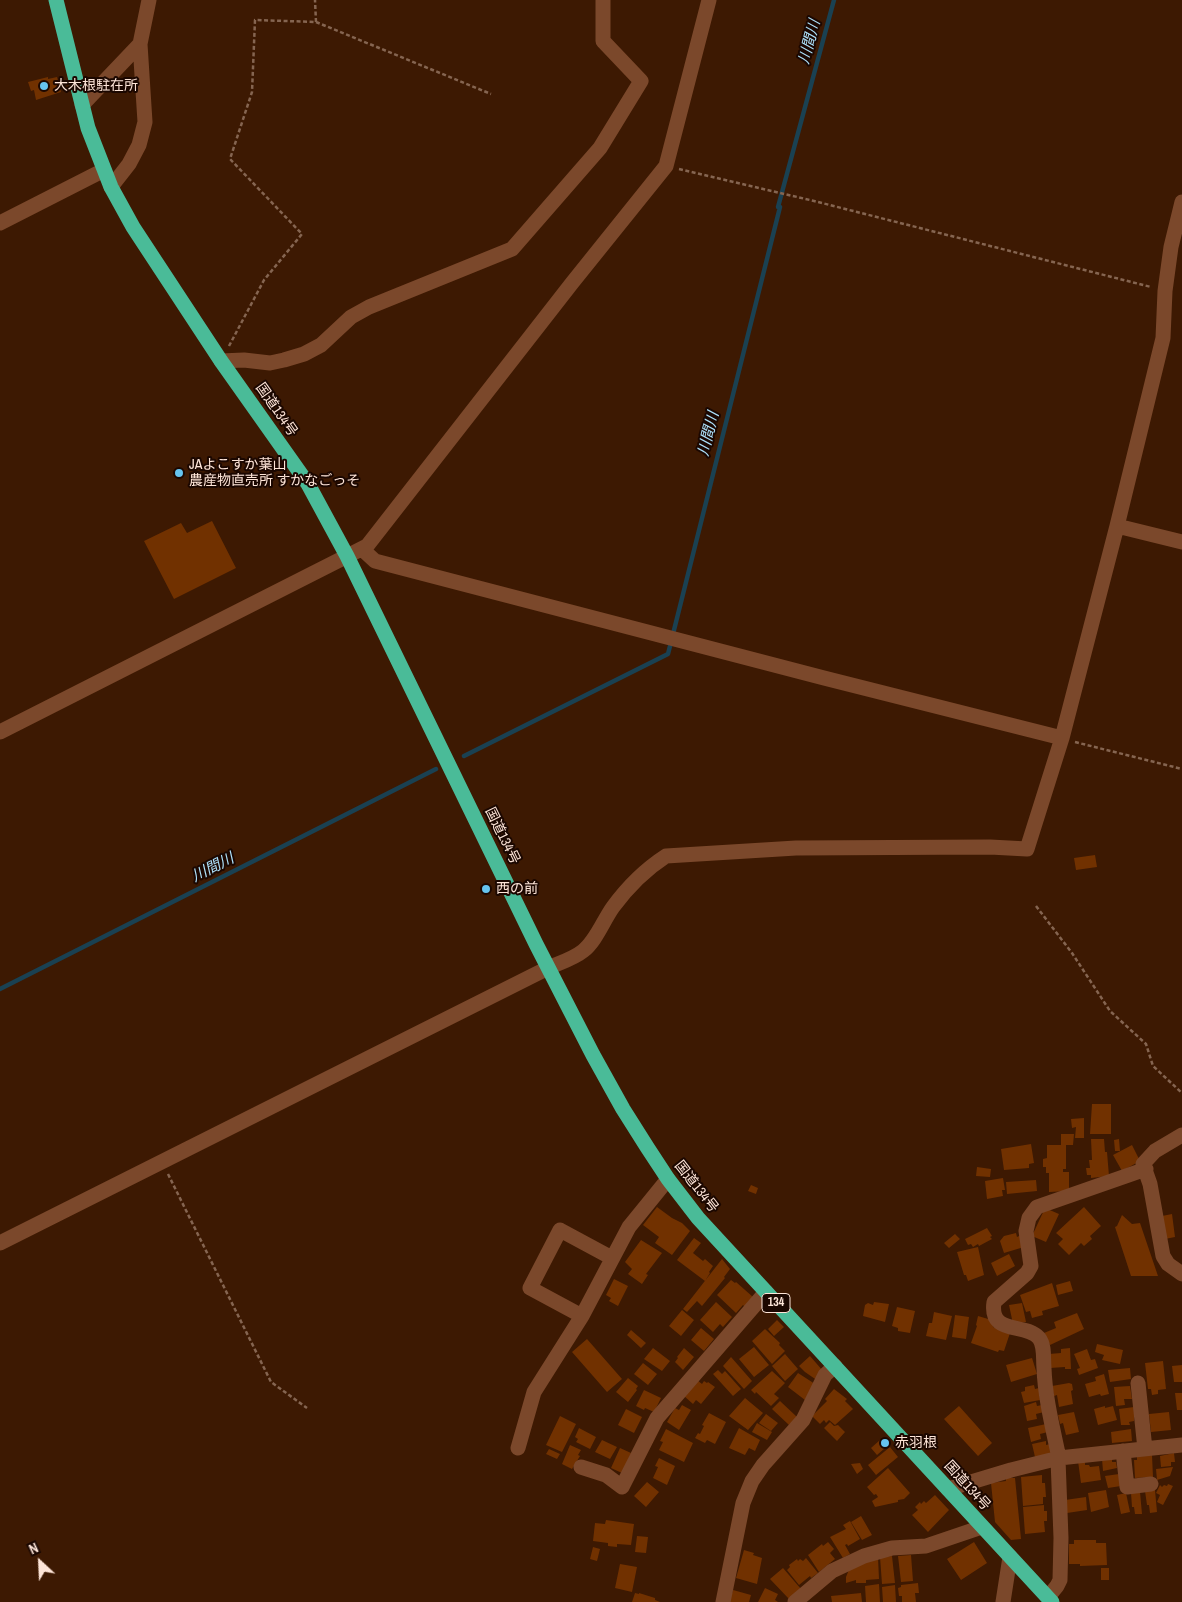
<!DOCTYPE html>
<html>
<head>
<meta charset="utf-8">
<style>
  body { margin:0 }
  #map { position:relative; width:1182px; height:1602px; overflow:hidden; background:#3d1902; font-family:"Archivo Narrow",sans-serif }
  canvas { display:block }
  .north { position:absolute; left:15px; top:1537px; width:50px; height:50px; -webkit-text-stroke:4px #1b0700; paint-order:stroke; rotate:335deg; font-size:14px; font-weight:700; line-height:20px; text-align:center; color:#fee5d8 }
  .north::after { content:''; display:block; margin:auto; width:18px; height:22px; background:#fee5d8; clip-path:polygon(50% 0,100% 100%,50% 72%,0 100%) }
</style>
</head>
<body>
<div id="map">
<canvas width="1182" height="1602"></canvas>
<div class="north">N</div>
</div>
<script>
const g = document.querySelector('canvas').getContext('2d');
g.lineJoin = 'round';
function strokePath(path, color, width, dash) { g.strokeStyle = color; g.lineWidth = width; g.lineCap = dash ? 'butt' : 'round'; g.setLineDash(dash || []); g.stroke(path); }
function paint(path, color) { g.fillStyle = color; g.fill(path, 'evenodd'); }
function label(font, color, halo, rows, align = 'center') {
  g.font = font + ' "Archivo Narrow","Noto Sans JP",sans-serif'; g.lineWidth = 4; g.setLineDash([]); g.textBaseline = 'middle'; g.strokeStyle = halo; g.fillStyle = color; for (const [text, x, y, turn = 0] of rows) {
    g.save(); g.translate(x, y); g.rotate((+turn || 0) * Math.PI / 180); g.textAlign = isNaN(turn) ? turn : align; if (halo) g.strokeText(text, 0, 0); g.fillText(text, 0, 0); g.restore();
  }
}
strokePath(new Path2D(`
  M464,756L668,654L780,207H778L834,0
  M0,989L436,769`), '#1a4152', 4.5);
paint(new Path2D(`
  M48,77V79L57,77L61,92L36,100L34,90L31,91L28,82Z
  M212,521L236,568L174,599L144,541L181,523L187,533Z
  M1095,855L1097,867L1076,870L1074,858Z
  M1092,1104H1111V1134H1090Z
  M1084,1118V1138H1075L1076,1127L1072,1128L1071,1119Z
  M1061,1134H1074L1073,1145H1066V1169H1063V1172H1069V1191L1049,1192V1173H1046V1167H1043V1159L1047,1158V1145H1061Z
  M1091,1139H1104L1105,1152H1107L1109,1176L1091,1178V1175H1087L1086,1168H1090L1089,1160H1092Z
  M1119,1139L1120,1151H1115L1114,1140Z
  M1031,1144L1034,1163L1029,1164V1168L1004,1170L1001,1149Z
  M1132,1145L1140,1161L1122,1171L1113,1155Z
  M977,1167L991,1169L990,1177L976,1176Z
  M1003,1178L1005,1190H1002L1003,1196L987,1199L985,1181Z
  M1036,1180L1037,1191L1007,1194L1006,1182Z
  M751,1185L758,1188L756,1194L748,1191Z
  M657,1207L672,1218L682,1223L690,1231L672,1255L655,1243L659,1237L643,1225Z
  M1084,1207L1101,1226L1090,1236L1092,1239L1084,1246L1081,1243L1069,1255L1058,1244L1063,1239L1056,1233Z
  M1045,1208L1059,1214L1046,1242L1032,1236Z
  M1172,1214L1175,1237L1165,1239L1162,1216Z
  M1122,1215L1132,1224L1140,1223L1158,1276H1131L1115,1227L1117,1226Z
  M987,1228L992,1236L990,1237L992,1239L979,1246L978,1244L973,1247L971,1244L968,1245L965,1239Z
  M1016,1233L1017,1237L1021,1235L1024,1247L1004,1253L1000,1241L1004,1236Z
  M955,1234L960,1239L949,1248L944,1243Z
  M694,1238L701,1243L693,1253L703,1261L705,1259L713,1266L709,1272L710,1273L705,1281L677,1260Z
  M641,1240L662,1253L646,1274L648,1275L642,1284L628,1274L632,1269L625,1262Z
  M978,1247L984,1275L968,1281L966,1275H964L957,1252Z
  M1009,1254L1015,1266L997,1276L991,1263Z
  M722,1259L730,1269L724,1277L725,1278L702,1306L697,1301L687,1312L683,1309Z
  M614,1279L628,1286L618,1306L609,1301L611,1298L606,1295Z
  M731,1280L735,1283L736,1282L753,1297L745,1307L743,1305L736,1313L717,1295Z
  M1070,1281L1073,1291L1058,1295L1056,1285Z
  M1052,1283L1059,1306L1042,1311L1043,1315L1032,1318L1030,1311L1026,1312L1020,1295Z
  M716,1302L732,1317L723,1327L720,1324L713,1332L700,1320Z
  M874,1302L889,1304L885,1322L863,1316L865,1305L868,1303L873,1305Z
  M1022,1303L1026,1322L1013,1324L1009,1305Z
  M897,1307L915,1311L910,1333L898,1331V1328L892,1326Z
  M682,1310L694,1320L681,1336L669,1326Z
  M934,1312L952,1316L946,1340L926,1336L929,1323H932Z
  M1077,1313L1084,1329L1050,1345L1044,1333L1056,1328L1054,1322Z
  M955,1315L969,1317L966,1339L952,1337Z
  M978,1316L995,1321L993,1327L1010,1333L1004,1351L999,1350L998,1352L971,1343L977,1326L976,1325Z
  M777,1320L784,1327L774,1336L768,1329Z
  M701,1328L714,1339L704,1351L691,1340Z
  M765,1329L780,1343L779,1345L785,1351L772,1364L752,1341Z
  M631,1330L646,1343L641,1348L627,1335Z
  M587,1339L622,1379L607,1392L572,1352Z
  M1097,1344L1123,1350L1120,1364L1102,1360L1104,1355L1095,1352Z
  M754,1347L769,1365L754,1377L739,1359Z
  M653,1348L670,1361L662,1371L644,1359Z
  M684,1348L694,1357L683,1370L675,1362L678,1358L677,1357Z
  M1070,1348L1071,1369H1065V1367L1050,1368L1049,1354L1061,1353V1349Z
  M1087,1349L1091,1360L1095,1359L1098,1368L1079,1375L1077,1369L1080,1368L1074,1354Z
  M785,1354L798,1369L785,1381L772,1366Z
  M810,1356L823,1371L818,1381L805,1372L799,1366Z
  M731,1357L752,1381L744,1389L723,1366Z
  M1032,1358L1037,1374L1011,1382L1006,1365Z
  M1163,1361L1166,1389L1158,1390V1394L1152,1395L1151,1389H1148L1145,1363Z
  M643,1363L657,1374L648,1385L634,1374Z
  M1182,1365V1382H1174L1172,1366Z
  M1130,1368L1131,1379L1110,1382L1108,1370Z
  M718,1370L722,1374L725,1371L741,1389L733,1396L713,1374Z
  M772,1371L785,1383L774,1394L779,1398L771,1406L756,1392L755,1394L751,1390Z
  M798,1373L815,1384L805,1400L788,1387Z
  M1104,1374L1109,1394L1101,1396L1100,1394L1089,1397L1085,1384L1096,1381L1095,1377Z
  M628,1378L638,1386L636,1389L637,1390L628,1402L616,1392Z
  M697,1380L702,1384L704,1381L707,1383L708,1382L715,1387L701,1404L696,1400L693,1404L684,1396Z
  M1069,1383L1072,1384L1073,1390L1071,1391L1073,1404L1059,1407L1057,1395L1054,1396L1052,1386Z
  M1034,1385L1035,1389L1039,1388L1040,1400L1024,1403L1021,1392L1025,1391V1387Z
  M1130,1386L1132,1399H1124L1125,1405L1116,1406L1114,1387Z
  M834,1389L847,1399L845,1401L853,1409L835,1425L829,1420L826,1423L824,1420L820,1424L812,1416L827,1401L825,1399Z
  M644,1390L661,1398L654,1412L645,1408L644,1410L636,1406Z
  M1175,1393H1182V1410H1177Z
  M745,1398L763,1413L748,1430L729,1416Z
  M780,1401L797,1417L789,1425L772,1409Z
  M1036,1402L1037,1406L1042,1405L1044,1412L1036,1414L1037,1419L1027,1421L1024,1406Z
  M682,1405L691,1410L679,1430L667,1422L675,1408L679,1410Z
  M959,1406L992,1443L978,1456L944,1419Z
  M1105,1406V1408L1113,1406L1117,1420L1098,1425L1094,1409Z
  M1134,1407V1421L1129,1422L1130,1425H1121L1119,1409Z
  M626,1409L642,1417L634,1433L618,1425Z
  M1074,1412L1079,1432L1066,1435L1063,1423L1060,1424L1058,1415Z
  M1169,1412L1171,1430L1151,1432L1149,1414Z
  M709,1413L726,1422L715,1444L707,1440L705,1443L695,1438L698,1433L700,1434L704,1426L702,1425Z
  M766,1414L778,1423L771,1431L759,1423Z
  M560,1416L576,1424L562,1452L546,1445Z
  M830,1422L834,1426L838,1425L845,1432L837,1441L824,1428Z
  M757,1423L772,1432L767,1440L752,1432Z
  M1046,1424L1048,1432L1040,1434L1041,1439L1031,1442L1028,1428Z
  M579,1428L596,1437L590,1449L576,1442L578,1439L575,1437Z
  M739,1428L760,1440L755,1451L749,1448L745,1455L729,1448Z
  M666,1429L693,1443L684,1462L659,1450L663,1442L660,1441Z
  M1131,1429L1132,1441L1112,1443L1111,1432Z
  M602,1440L617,1447L610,1459L595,1452Z
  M880,1440L885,1448L877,1455L871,1448Z
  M1046,1441V1445L1050,1444L1053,1453L1035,1457L1032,1444Z
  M570,1445L581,1450L578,1455L580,1456L572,1469L562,1464Z
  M890,1447L898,1457L876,1475L868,1465Z
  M620,1448L631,1453L622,1473L611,1468Z
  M549,1449L560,1454L557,1459L546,1454Z
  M1174,1453L1175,1462H1171V1466L1161,1467L1160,1456Z
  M1152,1455L1153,1477L1135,1478L1134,1460H1137V1456Z
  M659,1458L675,1466L667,1485L653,1478L658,1467L655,1466Z
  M1112,1458V1462H1116L1117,1468L1103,1471L1102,1459Z
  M1085,1460V1465H1089L1090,1467L1099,1466L1101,1480L1081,1483L1078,1461Z
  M860,1463L863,1469L857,1474L851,1464Z
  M1173,1467L1170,1476L1157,1480L1156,1469Z
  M888,1468L910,1493L904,1499L898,1500V1502L875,1507L872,1501L878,1497L876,1494L874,1495L867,1487Z
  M1119,1474L1121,1486L1108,1488L1105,1476Z
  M1042,1475V1483H1045L1046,1497H1043V1504L1023,1506L1021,1477Z
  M1006,1478H1015L1021,1539L1011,1540L995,1522L991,1483L1006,1481Z
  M647,1482L659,1492L646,1507L634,1496Z
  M1168,1484L1173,1486L1163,1505L1157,1502L1160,1495L1156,1493L1160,1485L1162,1487L1164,1485L1167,1486Z
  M1106,1490L1109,1507L1091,1512L1088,1493Z
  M1155,1490L1157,1512L1150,1513L1149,1505H1147L1145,1491Z
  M1140,1492L1142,1514H1135L1134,1507H1132L1131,1493Z
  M1126,1493L1130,1512L1121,1514L1117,1495Z
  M935,1495L949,1510L928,1532L912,1515L918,1510L915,1507L920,1502L921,1504L924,1501L926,1503Z
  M1086,1497L1087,1510L1067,1513L1065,1500Z
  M1044,1505V1511H1047V1521H1044L1045,1532L1025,1534L1023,1507Z
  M861,1516L872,1535L862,1540L851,1522Z
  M606,1520L634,1524L631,1545L617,1544V1547L608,1546V1543L593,1541L595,1523L605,1524Z
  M850,1521L860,1539L848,1546L847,1544L845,1545L850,1554L843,1558L830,1537L846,1529L843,1525Z
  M637,1536L648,1537L646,1553L635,1552Z
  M1074,1540H1096V1543H1106L1107,1565L1080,1566V1564H1069V1544H1074Z
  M828,1542L834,1549L830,1553L835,1559L819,1572L808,1555L822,1544L823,1546Z
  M974,1542L987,1563L961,1580L947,1559Z
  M593,1547L600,1549L597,1561L590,1559Z
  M744,1550L754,1553L753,1555L762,1558L757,1584L736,1578Z
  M911,1555L913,1581L901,1582L898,1556Z
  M892,1556L895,1583L882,1584L880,1557Z
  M878,1557L879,1579L866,1580V1583H856V1580L846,1583V1577L850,1567Z
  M806,1558L818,1573L811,1578L810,1576L799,1585L787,1570L790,1567L789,1565L797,1559L798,1561L800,1559L803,1561Z
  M620,1564L637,1567L632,1592L615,1588Z
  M783,1568L801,1589L789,1599L770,1579Z
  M1101,1568H1109V1580H1101Z
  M918,1583L919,1593H915L916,1602H902V1596H899L898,1588L901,1587V1585Z
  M879,1584L880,1602H866L865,1586Z
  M895,1585L896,1602H883L882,1587Z
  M765,1588L778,1594L775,1600L778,1602H758Z
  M733,1590L751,1595L749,1602H729Z
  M635,1593L639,1594V1593L655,1598V1600L660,1602H632Z
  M861,1593L862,1602H832L831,1596Z`), '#713100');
strokePath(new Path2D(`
  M316,22L491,94
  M679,169L814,201L1151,287
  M229,346L264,280L302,234L230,159L252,92L255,20L316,22L315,0
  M1075,742L1182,769
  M1036,906L1072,953L1110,1011L1146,1044L1153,1066L1182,1093
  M168,1174L271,1382L307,1408`), '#856551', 2.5, [4, 2.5]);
strokePath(new Path2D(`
  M82,105L140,44
  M111,187L129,164L139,145L145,122L140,44L149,0
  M0,223L104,170
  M221,361L244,360L270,363L284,360L304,354L321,345L351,317L369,307L512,249L600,148L641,81L603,41V0
  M1117,526L1182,542
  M362,549L375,561L824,678L1062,738
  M0,732L367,546L572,283L666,166L709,0
  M1182,1135L1155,1151L1143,1164L1150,1184L1163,1256L1168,1264L1182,1274
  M0,1243L548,968C559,963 573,959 583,951C596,941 603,921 613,907C627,888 646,869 666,856L796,848L990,847L1027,849L1062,738L1117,526L1163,338L1165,291L1171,247L1182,202
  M582,1316L530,1288L560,1230L612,1258
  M1138,1383L1145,1449
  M518,1448L534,1392L582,1316L629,1227L668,1179
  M1123,1451L1127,1487L1151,1484
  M1059,1458C1053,1429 1045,1398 1044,1368C1043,1358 1045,1346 1039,1338C1025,1322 989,1336 994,1302L1027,1273L1031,1266L1026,1231L1029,1218L1037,1207L1146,1169
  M581,1467L606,1475L622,1487L657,1418L766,1292
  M948,1489L1011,1470L1059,1458L1182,1445
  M1048,1597L1057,1586L1060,1580L1061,1538L1058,1459
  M723,1602L743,1503L752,1481L763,1465L803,1420L825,1375L835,1366
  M795,1602L832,1571L864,1556L892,1548L926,1546L982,1527
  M1003,1602L1010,1557`), '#7b482b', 15);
strokePath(new Path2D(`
  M56,0L88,128L111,187L133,227L221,361L308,484L347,556L536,944L593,1055L623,1109L647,1147L668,1179L698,1218L1052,1602`), '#4abb98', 15);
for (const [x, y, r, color] of [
  [44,86,5,"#66c4ef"],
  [179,473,5,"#66c4ef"],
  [486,889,5,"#66c4ef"],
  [885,1443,5,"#66c4ef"]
]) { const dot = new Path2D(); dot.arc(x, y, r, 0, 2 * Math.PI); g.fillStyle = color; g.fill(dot); strokePath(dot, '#1b0700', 2); }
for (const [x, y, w] of [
  [776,1303,28]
]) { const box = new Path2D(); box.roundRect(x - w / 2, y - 9.5, w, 19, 4); g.fillStyle = '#1b0700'; g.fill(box); strokePath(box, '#fee5d8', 1); }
label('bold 12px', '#fee5d8', null, [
  ["134",776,1303]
]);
label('14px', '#fee5d8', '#1b0700', [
  ["大木根駐在所",54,86],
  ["JAよこすか葉山",189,465],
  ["農産物直売所 すかなごっそ",189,481],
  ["西の前",496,889],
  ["赤羽根",895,1443]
], 'left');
label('14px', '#fee5d8', '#1b0700', [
  ["国道134号",276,410,55],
  ["国道134号",502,836,64],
  ["国道134号",696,1187,52],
  ["国道134号",967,1486,48]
]);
label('italic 15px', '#aee2fc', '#1b0700', [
  ["川間川",810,42,-75],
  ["川間川",709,434,-76],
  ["川間川",213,868,-27]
]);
</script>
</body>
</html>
